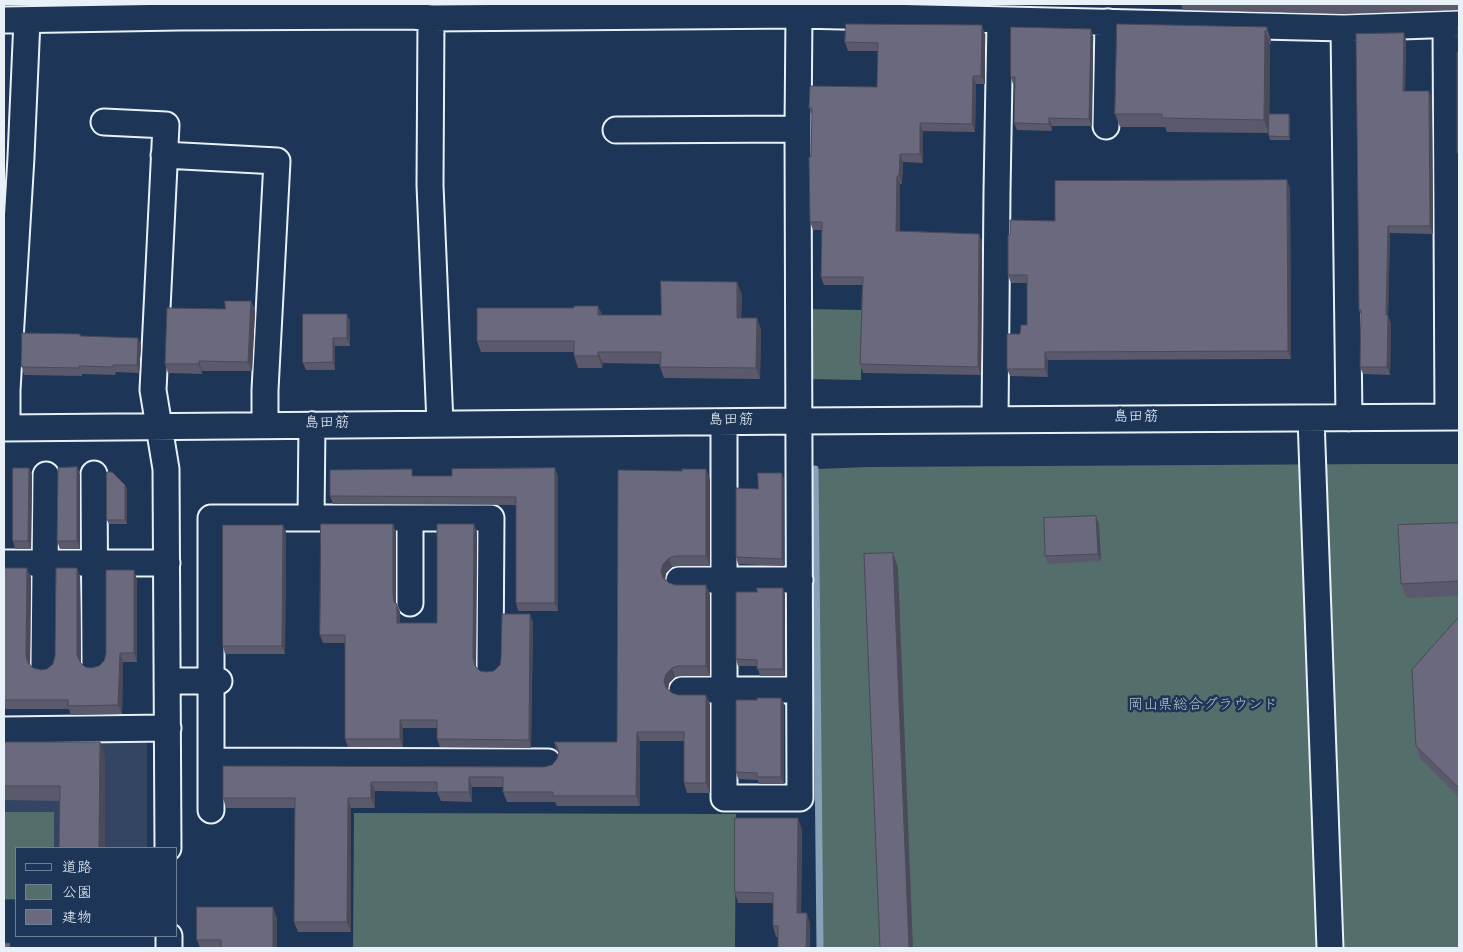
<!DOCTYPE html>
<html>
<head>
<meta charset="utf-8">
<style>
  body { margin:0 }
  #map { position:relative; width:1463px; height:952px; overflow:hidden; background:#1d3557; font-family:"Gochi Hand","Klee One",sans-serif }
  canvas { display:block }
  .frame { position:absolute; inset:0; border:5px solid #e8f1f8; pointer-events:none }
  .legend { position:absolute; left:15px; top:847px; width:162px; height:90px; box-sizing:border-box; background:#1d3557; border:1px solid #6e8097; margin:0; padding:6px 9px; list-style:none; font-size:15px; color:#e8f1f8 }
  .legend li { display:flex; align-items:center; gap:10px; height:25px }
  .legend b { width:25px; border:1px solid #6e8097 }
</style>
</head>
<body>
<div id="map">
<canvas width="1463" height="952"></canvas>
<div class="frame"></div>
<ul class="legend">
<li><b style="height:6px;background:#1d3557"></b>道路</li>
<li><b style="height:14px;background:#546e6b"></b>公園</li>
<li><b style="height:14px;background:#6a697e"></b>建物</li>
</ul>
</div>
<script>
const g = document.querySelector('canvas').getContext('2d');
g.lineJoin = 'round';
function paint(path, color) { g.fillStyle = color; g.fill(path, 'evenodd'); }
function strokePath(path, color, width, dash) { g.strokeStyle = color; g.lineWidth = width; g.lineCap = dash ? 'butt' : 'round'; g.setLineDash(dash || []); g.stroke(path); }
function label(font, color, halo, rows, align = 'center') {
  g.font = font + ' "Gochi Hand","Klee One",sans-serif'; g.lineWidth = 5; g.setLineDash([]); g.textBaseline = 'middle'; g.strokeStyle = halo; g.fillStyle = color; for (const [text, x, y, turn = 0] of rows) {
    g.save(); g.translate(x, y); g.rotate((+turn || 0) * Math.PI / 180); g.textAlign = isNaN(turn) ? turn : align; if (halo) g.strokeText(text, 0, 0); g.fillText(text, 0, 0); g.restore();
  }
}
paint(new Path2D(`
  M4,4H173L169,9L4,12Z
  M147,738V848H16V900H4V740Z`), '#344563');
paint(new Path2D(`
  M806,309L862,310L861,380L805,379Z
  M1371,464H1459V948H821L817,469L867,467Z
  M4,812H54V848H16V899H4Z
  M354,813L736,814L735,948H353Z`), '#546e6b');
strokePath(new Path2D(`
  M815,469L820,948`), '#86a1b8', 7);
const minor = new Path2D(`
  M431,18L430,185L440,424
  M4,20L179,17L413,16L431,18L799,15L1344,28L1459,24
  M1446,25L1448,417
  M1344,28L1349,418
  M104,122L166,125L153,390L166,469L168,848
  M1106,126L1108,22
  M616,130L798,129
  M164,155L277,161L265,390V425
  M1311,418L1330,948
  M995,420L997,192L1000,21
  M724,422V798H800L798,129L799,15
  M4,428L799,421L1459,417
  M7,428V390L21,157L27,20
  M94,474L95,663
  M311,518L312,425
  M4,563H167
  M679,580H800
  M410,603V518
  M44,665L46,475
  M167,681H219
  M682,690H799
  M4,730L168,728
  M211,761L548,762
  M211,810V518H491L490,666
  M169,936V948`);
strokePath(minor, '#e8f1f8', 29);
strokePath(minor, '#1d3557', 25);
paint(new Path2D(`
  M1181,4H1459V10L1344,14L1183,10Z
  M1267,27L1271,41V44H1270L1269,133L1167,132L1165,127H1120L1115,114Z
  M985,34V84H976L975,132L923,131V163L903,162L902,184H900V231L979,234L982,242L981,375L863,373L860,364L862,285H824L821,277L822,230H813L810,222L812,115L809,108L877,87L878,51H848L845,42Z
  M1093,36L1092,126H1052V131L1017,130L1014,123L1015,84H1013L1011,77Z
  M1406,40L1405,91H1429L1432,99L1433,234L1390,233L1388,317L1391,323L1390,375L1363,374L1360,367L1361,315L1359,310Z
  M1290,118V140H1270L1269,136Z
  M1290,188L1291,359L1048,360V377L1010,376L1007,369L1020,334L1027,325V283H1011L1008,275L1055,221Z
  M742,294L741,318L761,329L760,379L664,378L660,367V364L603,363L602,368H578L574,356V352H481L477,341L574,308L598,306L602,315H661Z
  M251,301L255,311L252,371H202V374L168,373L165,364L225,309Z
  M350,321V346H335V370H306L303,363Z
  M80,334L81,336L141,345L139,373L116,372L115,375L82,374V376L24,375L22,367Z
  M77,467L80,475V549H60L57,541Z
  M29,468L32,475L31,549H15L13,541Z
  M618,470L710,479V566H679L672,567L666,573L665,579L669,583L710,594V676H682L675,677L669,683L668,689L672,693L710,704V793H687L684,783V741H640V806H557L555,802H507L503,792V787H472V802L441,801L437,792L375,791V808H351V932H298L294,922L295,808H226L223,798V766L544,767L552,765L557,759L559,753L557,751L554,742H617Z
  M782,473L784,480V566L738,564L736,557L758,489Z
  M415,476H558V611H518L516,603V505L333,504L330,496Z
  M125,485L127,489V524H109L107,520Z
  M1459,523V596L1406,598L1401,584Z
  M393,524L396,532V603L400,612V623H437L477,532L476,666L480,671L487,672L494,671L500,665L533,622L531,748L440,747L437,739V728H403V747H348L345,739V643H323L320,635Z
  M1099,524L1101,561L1048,564L1045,556Z
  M283,525L286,532L285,654H225L223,646Z
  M4,568L31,577L30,664L33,668L41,670L47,669L53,664L77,568L80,577L81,663L85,667L91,668L99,666L104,661L134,570L137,580V662H123L122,714L71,715L69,709H4Z
  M785,594V676H760L757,666H738L736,659Z
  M1459,617V797L1421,760L1416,746Z
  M781,698L784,704V784H759L758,780L738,779L736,772L757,700Z
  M4,742H100L105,757L60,801L4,800Z
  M802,829L801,913L810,923V948H778V937H776L773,926V903H738L735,892Z
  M277,918V948H200L197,940Z`), '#5b5a6c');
paint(new Path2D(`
  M982,25L985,34V84L981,76Z
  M1267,27L1271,41V44L1267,31Z
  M1091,29L1093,36L1092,126L1089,119Z
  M1265,31L1270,44L1269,133L1264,120Z
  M1404,33L1406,40L1405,98L1403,91Z
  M973,76L976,84L975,132L972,124Z
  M1429,91L1432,99L1433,234L1430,226Z
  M1289,114L1290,118V140L1289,137Z
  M1049,118L1052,126V131L1049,124Z
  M920,123L923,131V163L920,154Z
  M900,154L903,162L902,184L899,176Z
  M897,176L900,184V239L896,231Z
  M1287,180L1290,188L1291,359L1288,351Z
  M1388,226L1390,233L1388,317L1391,323L1390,375L1387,367L1386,315Z
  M979,234L982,242L981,375L978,367Z
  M737,282L742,294L741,329L737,318Z
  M251,301L255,311L252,371L248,362Z
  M598,306L603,318L598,315Z
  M347,314L350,321V346L347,338Z
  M757,318L761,329L760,379L756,368Z
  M138,338L141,345L139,373L137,365Z
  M333,338L335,346V370L333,362Z
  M598,352L603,363L602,368L598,356Z
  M1045,352L1048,360V377L1045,369Z
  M199,361L202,371V374L199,364Z
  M77,467L80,475V549L77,541Z
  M29,468L32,475L31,549L28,541Z
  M555,468L558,476V611L555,603Z
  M706,469L710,479V566L706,556Z
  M782,473L784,480V566L782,559Z
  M125,485L127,489V524L125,520Z
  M1096,516L1099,524L1101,561L1098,554Z
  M393,524L396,532V603L400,612V630L397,623L393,595Z
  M474,524L477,532L476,666L478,673L473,658Z
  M283,525L286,532L285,654L282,646Z
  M893,553L898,568L913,948H909Z
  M669,558L672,567L666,573L665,580L667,588L661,571L663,564Z
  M27,568L31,577L30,665L28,663L26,656Z
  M77,568L80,577L81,664L77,655Z
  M134,570L137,580V662L134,653Z
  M706,585L710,594V676L706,666Z
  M783,588L785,594V676L783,669Z
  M530,614L533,622L531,748L529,740Z
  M120,653L123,662L122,714L118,705Z
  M672,668L675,677L669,683L668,690L670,698L664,681L666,674Z
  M706,695L710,704V793L706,783Z
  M781,698L784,704V784L781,777Z
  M400,720L403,728V747L400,739Z
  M637,732L640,741V806L636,796Z
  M100,742L105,757V848H99Z
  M469,777L472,787V802L469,792Z
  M371,782L375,791V808L371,798Z
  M348,798L351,808V932L347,922Z
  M798,818L802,829L801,923L797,913Z
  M273,907L277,918V948H273Z
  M807,913L810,923V948H806Z`), '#4a4a58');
const building = new Path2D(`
  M846,24L982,25L981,76H973L972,124L920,123V154H900L899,176H897L896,231L979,234L978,367L860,364L863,277H821L822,222H810L809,157H811L812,108H809L810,86L877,87L878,43L845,42Z
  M1117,24L1267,27V31H1265L1264,120L1162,118V114H1115Z
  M1011,27L1091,29L1089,119L1049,118V124L1014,123L1015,77H1011Z
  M1458,27H1459V153H1457V52H1458Z
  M1404,33L1403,91H1429L1430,226H1388L1386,315H1388L1387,367H1360L1361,310H1359L1356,34Z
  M1269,114H1289V137L1269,136Z
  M1287,180L1288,351L1045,352V369H1007V334H1020L1021,325H1027V275H1008V235H1010V220L1055,221V181Z
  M661,281L737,282V318H757L756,368L660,367L661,352H598V356H574V341H477V308H574V306H598V315H661Z
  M225,301H251L248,362L199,361V364H165L167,308L225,309Z
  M303,314H347V338H333V362L303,363Z
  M22,333L80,334V336L138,338L137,365H113V367L79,366V368L22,367Z
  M77,467V541H57L58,468Z
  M13,468H29L28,541H13Z
  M555,468V603H516V497L330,496V470L412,469V476H452V469Z
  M682,469H706V556H675L669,558L663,564L661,571L663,578L669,583L675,585H706V666H678L672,668L666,674L664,681L666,688L672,693L678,695H706V783H684V732H637L636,796H553V792H503V777H469V792H437V782H371V798H348L347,922H294L295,798H223V766L544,767L552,765L557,759L559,752L557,746L554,742H617L618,470L682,471Z
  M107,472H112L125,485V520H107Z
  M758,473H782V559L736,557V488L758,489Z
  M1096,516L1098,554L1045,556L1044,518Z
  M1459,523V581L1401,584L1398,525Z
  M321,524H393V595L394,602L397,604V623H437V524H474L473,658L475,666L480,671L487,672L494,671L500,665L501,658L502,614H530L529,740L437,739V720H400V739H345V635H320Z
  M223,525H283L282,646H223Z
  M893,553L909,948H880L864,554Z
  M4,568H27L26,656L28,663L33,668L41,670L47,669L53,664L55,656L56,568H77V655L80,662L85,667L91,668L99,666L104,661L106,654V570H134V653H120L118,705L68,706V700H4Z
  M757,588H783V669H757V660L736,659V592H757Z
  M1459,617V788L1416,746L1412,670Z
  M757,698H781V777H757V773L736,772V700H757Z
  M4,742H100L99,848H59L60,786H4Z
  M735,818H798L797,913H807L806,948H778V926H773V893L735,892Z
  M197,907H273V948H221V940H197Z
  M4,943H10V948H4Z`);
paint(building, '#6a697e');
strokePath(building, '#4a4a58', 1);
label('15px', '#e8f1f8', '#1d3557', [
  ["島田筋",1136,419],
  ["島田筋",731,422],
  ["島田筋",327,425]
]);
label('15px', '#b4c3c7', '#1d3557', [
  ["岡山県総合グラウンド",1203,707]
]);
</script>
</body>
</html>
